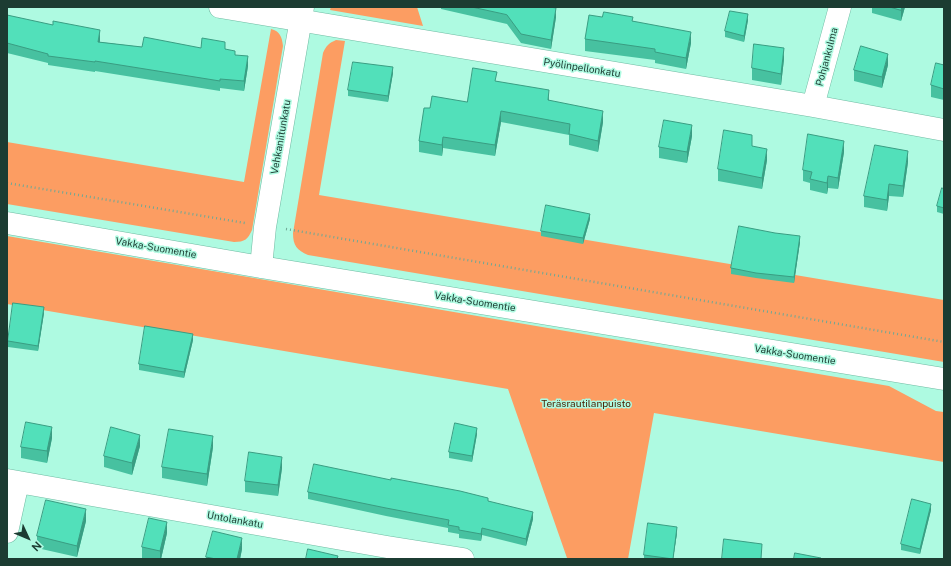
<!DOCTYPE html>
<html>
<head>
<meta charset="utf-8">
<style>
  body { margin:0 }
  #map { position:relative; width:951px; height:566px; overflow:hidden; background:#aefae1; font-family:"Public Sans",sans-serif }
  canvas { display:block }
  .frame { position:absolute; inset:0; border:8px solid #1c3c32; pointer-events:none }
  .north { position:absolute; left:8px; top:518px; width:40px; height:40px; -webkit-text-stroke:3px #aefae1; paint-order:stroke; rotate:134deg; font-size:11px; font-weight:700; line-height:16px; text-align:center; color:#1c3c32 }
  .north::after { content:''; display:block; margin:auto; width:14px; height:18px; background:#1c3c32; clip-path:polygon(50% 0,100% 100%,50% 72%,0 100%) }
</style>
</head>
<body>
<div id="map">
<canvas width="951" height="566"></canvas>
<div class="frame"></div>
<div class="north">N</div>
</div>
<script>
const g = document.querySelector('canvas').getContext('2d');
g.lineJoin = 'round';
function paint(path, color) { g.fillStyle = color; g.fill(path, 'evenodd'); }
function strokePath(path, color, width, dash) { g.strokeStyle = color; g.lineWidth = width; g.lineCap = dash ? 'butt' : 'round'; g.setLineDash(dash || []); g.stroke(path); }
function label(font, color, halo, rows, align = 'center') {
  g.font = font + ' "Public Sans",sans-serif'; g.lineWidth = 3; g.setLineDash([]); g.textBaseline = 'middle'; g.strokeStyle = halo; g.fillStyle = color; for (const [text, x, y, turn = 0] of rows) {
    g.save(); g.translate(x, y); g.rotate((+turn || 0) * Math.PI / 180); g.textAlign = isNaN(turn) ? turn : align; if (halo) g.strokeText(text, 0, 0); g.fillText(text, 0, 0); g.restore();
  }
}
paint(new Path2D(`
  M331,7H417L423,26L330,10Z
  M271,29C280,31 282,37 283,46L252,230C248,239 245,242 234,242L7,204V142L244,182Z
  M336,40L345,41L319,195L944,300V362L308,255C297,250 293,246 293,233L323,53C326,46 329,43 336,40Z
  M7,236L889,386L936,411L944,412V462L654,413L628,559H574L567,558L508,389L7,304Z`), '#fc9d62');
const street = new Path2D(`
  M220,7L813,106L944,130
  M813,106L840,7
  M7,480L387,547L463,559
  M7,532L18,482`);
const secondary = new Path2D(`
  M7,223L261,267L944,379
  M261,267L265,227L303,7`);
strokePath(street, '#70bba3', 23);
strokePath(secondary, '#70bba3', 23);
strokePath(new Path2D(`
  M7,183L245,223
  M286,229L944,342`), '#6fa895', 2.5, [1, 3]);
strokePath(street, '#fff', 22);
strokePath(secondary, '#fff', 22);
paint(new Path2D(`
  M441,7H550L556,17L551,49L521,43L507,24L441,9Z
  M872,7H905L901,21L872,13Z
  M7,15L100,40V42L142,47L225,49L235,55L248,66L244,91L220,88V91L95,71V72L48,65V63L7,53Z
  M748,20L744,42L725,37V31Z
  M633,21L691,43L686,69L655,63V60L585,51V39Z
  M784,59L781,85L752,80V68Z
  M888,65L882,88L854,81V70Z
  M944,65V100L931,97V85Z
  M393,73L388,102L348,96V90Z
  M497,81L549,100L603,122L598,152L569,145V135L501,122L495,156L443,148L442,156L419,152V141L467,102Z
  M692,136L687,163L659,158V147Z
  M752,146L767,160L762,189L718,181V169Z
  M844,152L838,189L828,188L827,194L810,190V183L803,181V170Z
  M908,162L903,197L889,196L887,211L864,207V196Z
  M944,189V214L937,212V206Z
  M590,219L583,244L541,236V231Z
  M800,242L794,283L756,278L731,274V268Z
  M44,313L38,351L8,347V341Z
  M193,340L184,378L139,370V364Z
  M477,434L472,462L449,458V452Z
  M52,438L47,463L21,458V447Z
  M140,446L132,475L104,467V456Z
  M213,447L207,486L162,478V467Z
  M282,468L278,496L245,492V481Z
  M308,492L488,501L533,519L526,546L482,535L481,541L459,538V534L448,532V528L386,516L308,499Z
  M931,510L920,554L901,550V544Z
  M86,521L77,557L37,548V536Z
  M167,533L161,559H146L142,558V547Z
  M677,533L673,559H644V555Z
  M242,549L240,559H206V557Z`), '#47c1a0');
paint(new Path2D(`
  M902,7H905L901,21V10Z
  M556,8V17L551,49V40Z
  M748,14V20L744,42V36Z
  M100,30V40L98,52V42Z
  M691,32V43L686,69V58Z
  M784,48V59L781,85V74Z
  M888,54V65L882,88V77Z
  M248,56V66L244,91V81Z
  M393,67V73L388,102V96Z
  M549,90V101L548,100Z
  M501,111V122L495,156V145Z
  M603,111V122L598,152V141Z
  M692,125V136L687,163V152Z
  M443,137V148L442,156V145Z
  M844,141V152L838,189V178Z
  M767,149V160L762,189V178Z
  M908,151V162L903,197V186Z
  M828,176V188L827,194V183Z
  M889,184V196L887,211V200Z
  M590,214V219L583,244V238Z
  M800,236V242L794,283V277Z
  M44,307V313L38,351V346Z
  M193,334V340L184,378V372Z
  M52,427V438L47,463V451Z
  M477,428V434L472,462V456Z
  M140,435V446L132,475V463Z
  M213,436V447L207,486V474Z
  M282,457V468L278,496V485Z
  M931,504V510L920,554V549Z
  M86,509V521L77,557V546Z
  M533,512V519L526,546V539Z
  M167,522V533L161,559H160V551Z
  M677,527V533L673,559Z
  M482,528V535L481,541V534Z
  M242,538V549L240,559H237Z`), '#399d82');
const building = new Path2D(`
  M472,7H550L556,8L551,40L521,34L507,15Z
  M890,7H902L901,10Z
  M730,11L748,14L744,36L725,31Z
  M604,12L633,17L632,21L691,32L686,58L655,52V49L585,39L589,15L602,17Z
  M7,15L53,25V21L100,30L98,42L142,47L144,37L201,48L202,38L225,42V49L235,51V55L248,56L244,81L220,79V81L95,61V62L48,56V54L7,43Z
  M754,44L784,48L781,74L752,68Z
  M861,46L888,54L882,77L854,70Z
  M353,62L393,67L388,96L348,90Z
  M936,63L944,65V89L931,85Z
  M473,68L497,72L495,81L549,90L548,100L603,111L598,141L569,134L570,124L501,111L495,145L443,137L442,145L419,141L424,108H430L432,96L467,102Z
  M664,120L692,125L687,152L659,147Z
  M724,130L752,135V146L767,149L762,178L718,169Z
  M808,134L844,141L838,178L828,176L827,183L810,179L812,172L803,170Z
  M875,145L908,151L903,186L889,184L887,200L864,196Z
  M942,188L944,189V208L937,206Z
  M546,205L590,214L583,238L541,231Z
  M739,226L775,233L800,236L794,277L756,273L731,268Z
  M13,303L44,307L38,346L8,341Z
  M145,326L193,334L184,372L139,364Z
  M26,422L52,427L47,451L21,447Z
  M455,423L477,428L472,456L449,452Z
  M111,427L140,435L132,463L104,456Z
  M169,429L213,436L207,474L162,467Z
  M249,452L282,457L278,485L245,481Z
  M314,464L391,480V478L460,491L488,498V501L533,512L526,539L482,528L481,534L459,530V527L448,525L449,520L386,508L308,492Z
  M912,499L931,504L920,549L901,544Z
  M46,500L86,509L77,546L37,536Z
  M149,518L167,522L160,551L142,547Z
  M648,523L677,527L673,559L644,555Z
  M213,531L242,538L237,559H216L206,557Z
  M724,539L762,544L761,559H722Z
  M308,549L338,556L337,559H306Z
  M795,553L821,558V559H794Z`);
paint(building, '#52e0ba');
strokePath(building, '#399d82', 1);
label('10px', '#1c3c32', '#aefae1', [
  ["Pohjankulma",827,57,-75],
  ["Pyölinpellonkatu",582,68,9],
  ["Vehkaniitunkatu",281,137,-80],
  ["Vakka-Suomentie",156,248,10],
  ["Vakka-Suomentie",475,302,9],
  ["Vakka-Suomentie",795,355,9],
  ["Untolankatu",235,520,10]
]);
label('10px', '#4a1e00', '#aefae1', [
  ["Teräsrautilanpuisto",586,404]
]);
</script>
</body>
</html>
